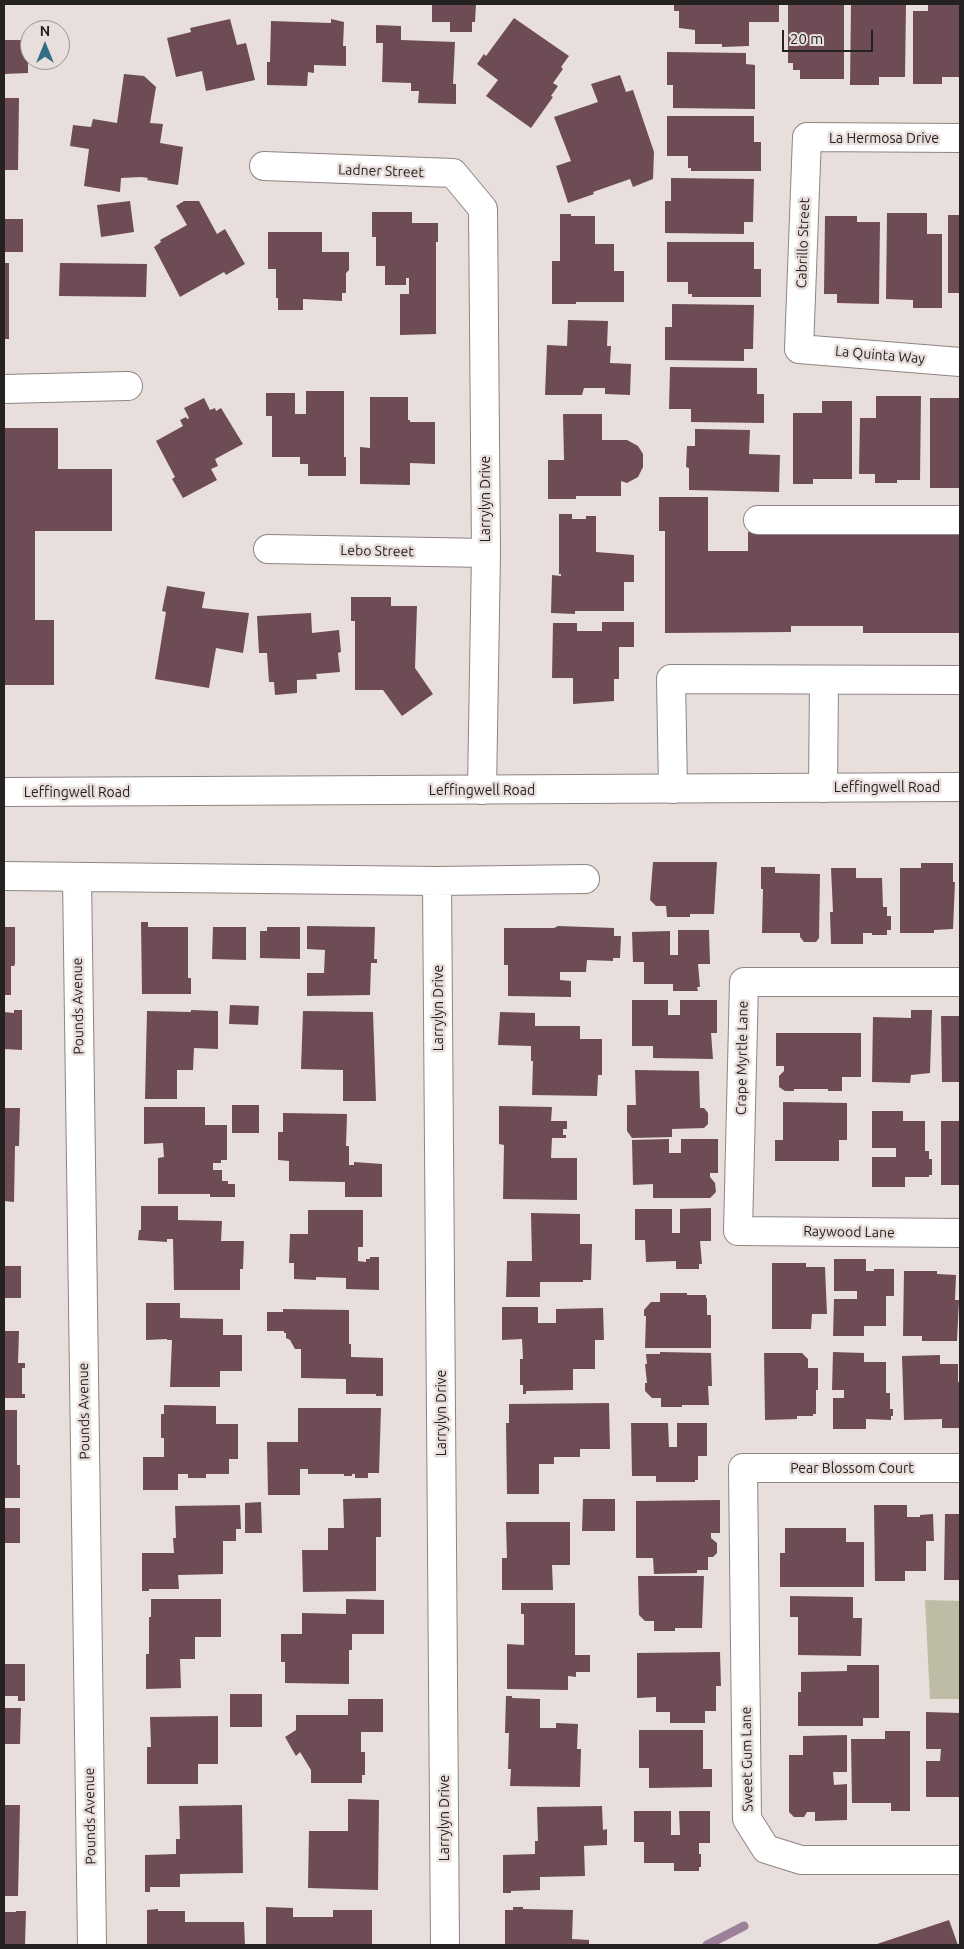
<!DOCTYPE html>
<html>
<head>
<meta charset="utf-8">
<style>
  body { margin:0 }
  #map { position:relative; width:964px; height:1949px; overflow:hidden; background:#e8dedb; font-family:Ubuntu,sans-serif }
  canvas { display:block }
  .frame { position:absolute; inset:0; border:5px solid #262221; pointer-events:none }
  .north { position:absolute; left:20px; top:20px; width:50px; height:50px; box-sizing:border-box; background:#e8dedb; border:1px solid #9a9391; border-radius:50%; rotate:0deg; font-size:14px; font-weight:700; line-height:20px; text-align:center; color:#262221 }
  .north::after { content:''; display:block; margin:auto; width:18px; height:22px; background:#326f85; clip-path:polygon(50% 0,100% 100%,50% 72%,0 100%) }
  .scale { position:absolute; left:782px; top:30px; width:91px; height:22px; box-sizing:border-box; border:2px solid #262221; border-top:0; padding-left:6px; font-size:15px; line-height:18px; white-space:nowrap; color:#262221; -webkit-text-stroke:4px #e8dedb; paint-order:stroke }
</style>
</head>
<body>
<div id="map">
<canvas width="964" height="1949"></canvas>
<div class="frame"></div>
<div class="north">N</div>
<div class="scale">20 m</div>
</div>
<script>
const g = document.querySelector('canvas').getContext('2d');
g.lineJoin = 'round';
function paint(path, color) { g.fillStyle = color; g.fill(path, 'evenodd'); }
function strokePath(path, color, width, dash) { g.strokeStyle = color; g.lineWidth = width; g.lineCap = dash ? 'butt' : 'round'; g.setLineDash(dash || []); g.stroke(path); }
function label(font, color, halo, rows, align = 'center') {
  g.font = font + ' Ubuntu,sans-serif'; g.lineWidth = 5; g.setLineDash([]); g.textBaseline = 'middle'; g.strokeStyle = halo; g.fillStyle = color; for (const [text, x, y, turn = 0] of rows) {
    g.save(); g.translate(x, y); g.rotate((+turn || 0) * Math.PI / 180); g.textAlign = isNaN(turn) ? turn : align; if (halo) g.strokeText(text, 0, 0); g.fillText(text, 0, 0); g.restore();
  }
}
paint(new Path2D(`
  M925,1600L960,1601V1699H930Z`), '#bebca5');
strokePath(new Path2D(`
  M707,1945L744,1926`), '#9b829a', 9);
paint(new Path2D(`
  M432,4H476L475,22H472V32H450V22H432Z
  M674,4H779V22H749V46L722,47V44H695V30L679,28V11H674Z
  M788,4H844V79H800V70H793V63H788Z
  M851,4H906L905,77H879V85H850Z
  M928,4H960V77H942V84H913V11H928Z
  M514,18L569,56L561,67L563,69L553,83L558,86L551,96L553,97L531,128L486,96L498,80L477,64L484,54L486,56Z
  M230,19L237,45L246,43L255,80L206,91L202,71L176,77L167,38L191,32L190,28Z
  M331,19L344,22L343,46H346V66L314,65V73L308,72L307,86L267,85V62H270L271,21L331,23Z
  M376,25L401,26V40L455,42L453,84H456V104L418,103L419,91H411V83L382,82L383,43H376Z
  M4,40H28V73L4,74Z
  M667,52L746,53V64L755,65V109L673,108V85H667Z
  M124,74L144,76L156,87L150,123L163,124L160,143L183,147L178,185L147,180L148,178L141,177L121,178L120,192L84,186L89,149L70,146L73,125L91,127L93,119L117,123Z
  M620,75L626,92L633,90L654,152L653,179L633,187L630,179L593,192L594,194L568,203L556,166L571,161L554,117L598,102L591,84Z
  M4,98H19L18,170H4Z
  M667,116H754V142H761V171H691V168H688V156H667Z
  M671,178L754,179L753,222H744V234L665,233V201H671Z
  M130,201L134,232L101,237L97,205Z
  M184,201H199L217,234L225,229L245,264L226,275L224,272L180,297L154,247L161,242L160,240L187,225L176,206Z
  M372,212H412V223H438V242H436V334L400,335V294H409V278H406V285H385V266H376V237H372Z
  M887,213H927V234H942V308H913V300L886,299Z
  M560,214H571V216H595V244H614V271H624V302H576V304H552V261H560Z
  M948,215H960V293H948Z
  M825,216H857V222H880L879,304L837,303V294H824Z
  M4,219H23V252H4Z
  M268,232H322V252H349V270L346,273V293H342V301L303,299V310H278V298H276V269H268Z
  M667,242H754V269H761V297H692V294H688V282H667Z
  M4,263H9V339H4Z
  M60,263L147,264L146,297L59,296Z
  M672,304L754,305L753,349H744V361L665,360V327H672Z
  M568,320L608,321L607,346H611L610,363L631,364L630,395L605,394V388H584L582,395H545L547,345L567,346Z
  M670,367L757,368V394H764V423L691,422V409H669Z
  M306,391H344V457H346V476H308V464H300V457H272V416H266V393H295V414H306Z
  M876,396H921L920,480H897V483H875V474H859L860,418H876Z
  M370,397H408V420H410V422H435V464L410,463V485L360,484V447L370,448Z
  M204,398L210,410L215,408L216,411L221,408L243,444L215,459L218,466L211,469L217,480L183,498L172,479L175,477L156,441L183,426L180,420L186,417L187,419L189,418L184,408Z
  M930,398H960V488H930Z
  M822,401H852V479H813V484H793V413H822Z
  M563,414H602V440H627L638,446L643,454V467L638,477L627,483L621,481V496H576V499H548V460H564Z
  M4,428H58V469H112V531H35V620H54V685H4Z
  M695,429L750,430L749,454L780,455L779,492L689,490V468L686,467L687,446H695Z
  M659,497H708V551H748V532H960V633H863V626H791V632L665,633V531H659Z
  M559,514H572V519H586V516H596V552L634,555V582H624V611H575V614L551,613L552,575L561,576V574H559Z
  M167,586L205,592L202,608L249,613L243,653L216,648L209,688L155,679L166,612L162,611Z
  M351,597H391V606H417L415,668L433,694L402,716L383,690H355V621H351Z
  M311,613L312,633L339,630L341,652L338,653L340,672L316,674L317,679L297,680V693L275,695L274,682H269L267,653H259L257,616Z
  M602,622H634V647H619V679H614V701L573,704V678H552L553,623H577V631H602Z
  M653,862H717L714,914H690V917H667L666,906H656L650,900Z
  M921,863H953V882H955L953,929L934,930V933H900V868H921Z
  M761,867H775V873L820,874L819,938L816,942H804L800,937V933H762L763,889H761Z
  M831,868H856V878H882L883,907H887V916H891V930H887V935H872V933H863V944H831L830,912H833Z
  M141,922H148V927H188V978H191V994H142Z
  M307,926L375,927L374,959H377V963H371L370,995L307,996V973H324L325,950L307,949Z
  M558,926L614,928V936H621L620,958H613V961L587,960L586,972H560V980L571,981V997L508,996V965H504V928H554Z
  M4,927H15V964L14,966H11V995H4Z
  M213,927H246V960L212,959Z
  M267,927H300V959L260,958V931H267Z
  M678,930H709L710,964H698L700,987H697L698,991H673V984H644V962H633L632,932L670,931V955H678Z
  M632,1000H668V1015H680V1000H717V1033H711L713,1059L653,1058V1046H632Z
  M230,1005L259,1006L258,1025L229,1024Z
  M14,1010H22V1050L4,1049V1012L14,1013Z
  M191,1010L218,1011V1049L194,1048L193,1070H177V1099H145L147,1011L191,1012Z
  M911,1010H932L930,1073L911,1075L910,1083L872,1082L873,1017L911,1018Z
  M303,1011L373,1012L376,1101H343V1070L301,1069Z
  M500,1012L535,1013V1026H580V1039H602V1075H598L597,1096L532,1095L533,1061H531V1046L498,1045Z
  M941,1016H960V1082H942Z
  M776,1033H861V1077H842V1091H828V1089H794V1091H785L779,1087V1076L784,1071V1066H776Z
  M635,1070L699,1071L700,1108H704L708,1113V1124L704,1128L672,1129V1137L632,1138L627,1131V1105H636Z
  M783,1102L847,1103V1140H839V1161H775V1140H783Z
  M232,1105H259V1133H232Z
  M499,1106L552,1107L551,1121H567V1129H563V1135H566V1138H552L551,1158H577V1200L503,1199L504,1145L499,1144Z
  M144,1107H205V1125H227V1160H221V1163H213V1170H222V1181H228V1184H235V1197H210V1194H158V1158L164,1157L163,1143L144,1144Z
  M4,1108H20L19,1146H15L14,1202L4,1201Z
  M872,1111H903V1121H925V1151H929V1159H932V1175H929V1177H905V1187H872V1157H896V1148H872Z
  M283,1113L347,1114L346,1146H349V1165H354V1162L382,1164V1197H345V1182L289,1181V1161L278,1160V1132H283Z
  M941,1121H960V1185H941Z
  M669,1139V1153H681V1139H718V1173H710V1177L715,1183L716,1192L710,1198H653V1184L633,1185L632,1140Z
  M141,1206H178V1220L222,1221L221,1241H244L243,1269H240V1290H174L173,1239H167V1242L138,1240L139,1230H141Z
  M711,1208V1241H700L702,1264H699V1269H676V1261L646,1262L645,1240H635V1209H672V1233H680V1209Z
  M308,1210H363V1247H358V1261L366,1262V1259H370V1257H379V1290L346,1289V1278L316,1277V1280L294,1279V1263H289L290,1234H308Z
  M531,1213L580,1214V1244H592L591,1280H583V1282H540V1297H506L507,1261H532Z
  M834,1259H866V1271H874V1269H894V1296H886V1326H864V1336H833L834,1299H857V1291H834Z
  M772,1263H806V1267H825L827,1314H812L811,1329H772Z
  M4,1266H21V1298H4Z
  M904,1271H937V1274L956,1275L955,1300H959L957,1341H922V1336H903Z
  M660,1293H687V1295H706V1298H707V1315H711V1348H645L646,1316H644V1310L651,1302H660Z
  M146,1303H180V1318L223,1319V1335H242V1371H220V1387H170L172,1340H167V1339L146,1340Z
  M502,1307H538V1323H556V1309L603,1308L604,1340H595V1369H573V1390L526,1391V1394H523V1385H520V1359H523L522,1339L502,1340Z
  M283,1309L349,1310V1344H351V1357L383,1358V1396H376V1394H346V1379L301,1378V1349H295L290,1340L286,1338V1333H284V1331H267V1312H283Z
  M4,1331H19L18,1363H25V1368H22V1394H25V1398H4Z
  M660,1352L711,1353L712,1386H708L709,1405H682V1407H661V1398H652L645,1391V1383H647L645,1364H647L646,1354H660Z
  M833,1352L864,1353V1362H886V1393H890V1409H893V1416H891V1420L866,1419V1429H833V1398H844V1390H832Z
  M764,1353H802L808,1359V1368H818V1390H816V1414H813V1416H797V1419L765,1420Z
  M940,1355V1364H958V1382H960V1428H942V1419L904,1420L902,1356Z
  M609,1403L610,1449H580V1457H554V1464H539V1494H507L506,1423H509V1404Z
  M164,1405L216,1406V1424H238V1459H229V1474H206V1478H188V1474H178V1490H143V1457H164V1438H161V1414H164Z
  M298,1408H381L379,1473H368V1478H355V1474H352V1476H344V1474H308V1469H300V1495H268L267,1442H298Z
  M4,1410H17V1465H20V1498H4Z
  M631,1423H668L669,1447H677V1423H707V1456H698V1480H695V1482H656V1476H632Z
  M381,1498V1537H376V1591L303,1592L302,1550H328V1528H344L343,1499Z
  M583,1499H615V1531H582Z
  M720,1500V1533H711V1538L717,1543V1553L713,1557H708V1570H697V1573L654,1574L653,1558H636V1501Z
  M261,1502L262,1533H245V1503Z
  M240,1505L241,1529H236V1541H223V1574L178,1575L179,1589H149V1591H142V1553H174L173,1538H176L175,1506Z
  M874,1505H907V1517H920V1515L933,1514L934,1541H926V1571H905V1581H875Z
  M4,1508H20V1543H4Z
  M945,1514H960V1580H944Z
  M506,1522H570V1565H552L553,1590H502V1558H507Z
  M785,1528H846V1542H864V1587H780V1553H785Z
  M638,1576H704L702,1628H675V1631H654V1621H645L639,1615Z
  M790,1596L853,1597V1618H862L861,1656L798,1655V1617H790Z
  M151,1599H221V1637H195V1659H180L181,1688L146,1689V1654H149V1617H151Z
  M346,1599L384,1600V1634H352V1650H349V1684L285,1683V1662H281V1634H302V1613L346,1614Z
  M521,1603H575V1655H590V1672H576V1677L568,1676V1690L507,1689V1644L524,1645V1614H521Z
  M720,1652L721,1686H716V1711H705V1723H670V1712H656V1697L637,1698V1653Z
  M4,1664H25V1701H18V1696H4Z
  M847,1665H879V1718H863V1726H798V1692H801V1672L847,1671Z
  M230,1694H262V1727H230Z
  M506,1696H512V1698L540,1699V1728H556V1723L578,1724L577,1749H581L580,1787L510,1786L511,1769H508L509,1733H505Z
  M348,1699H383V1732H361V1752H365V1775H362V1783H311V1770L300,1752L296,1756L285,1737L296,1730V1715H348Z
  M4,1708H21L20,1744H4Z
  M926,1712L960,1713V1797H926V1761H940L941,1749H926Z
  M218,1716V1764H198V1784H147V1747H151L150,1717Z
  M639,1730H703V1769H712V1787L649,1788V1768H639Z
  M885,1731H910V1811H891V1803H852L851,1739H885Z
  M847,1735V1772H833L834,1785L847,1784V1820L815,1821V1812H807L804,1817H794L789,1812V1755H803V1736Z
  M348,1799L379,1800L378,1890L308,1888L309,1831H348Z
  M4,1805H20L18,1896H4Z
  M242,1805L243,1873L180,1874V1887H150V1892H145V1855L176,1854V1839H180L179,1806Z
  M602,1806L603,1830L607,1829V1845L584,1846L585,1876L540,1877V1890L511,1891V1893H503V1855L535,1854V1841H538L537,1807Z
  M634,1811H671V1835H680L679,1811H710V1843H699V1854H701V1867H699V1871H674V1863H644V1842H634Z
  M266,1907L293,1908V1917H333V1910H372V1944L266,1945Z
  M513,1907H523V1909L573,1910L572,1939L589,1940V1945H513V1944H505V1910H513Z
  M158,1909V1911H185V1922H244L245,1945H147V1910Z
  M16,1911H26L25,1945H4V1912H16Z
  M949,1920L958,1945H874Z`), '#6d4c55');
const minor = new Path2D(`
  M960,138L807,137L799,349L960,362
  M264,166L453,173L483,209L486,553L482,790
  M4,389L128,386
  M758,520H960
  M268,549L486,553
  M823,788L824,680
  M673,789L671,679L960,680
  M4,876L437,881L585,879
  M77,877L92,1945
  M437,881L445,1945
  M960,982H744L738,1231L960,1233
  M960,1468H743L747,1819L766,1849L801,1860H960`);
const major = new Path2D(`
  M4,792L960,787`);
strokePath(minor, '#8e8583', 30);
strokePath(major, '#8e8583', 30);
strokePath(minor, '#fff', 28);
strokePath(major, '#fff', 28);
label('14px', '#262221', '#e8dedb', [
  ["La Hermosa Drive",884,138],
  ["Ladner Street",381,171,2],
  ["Cabrillo Street",803,243,-88],
  ["La Quinta Way",880,355,5],
  ["Larrylyn Drive",485,499,-90],
  ["Lebo Street",377,551,1],
  ["Leffingwell Road",887,787],
  ["Leffingwell Road",482,790],
  ["Leffingwell Road",77,792],
  ["Pounds Avenue",78,1006,-91],
  ["Larrylyn Drive",438,1008,-90],
  ["Crape Myrtle Lane",742,1058,-89],
  ["Raywood Lane",849,1232,1],
  ["Pounds Avenue",84,1411,-91],
  ["Larrylyn Drive",441,1413,-90],
  ["Pear Blossom Court",852,1468],
  ["Sweet Gum Lane",747,1759,-91],
  ["Pounds Avenue",90,1816,-91],
  ["Larrylyn Drive",444,1818,-90]
]);
</script>
</body>
</html>
